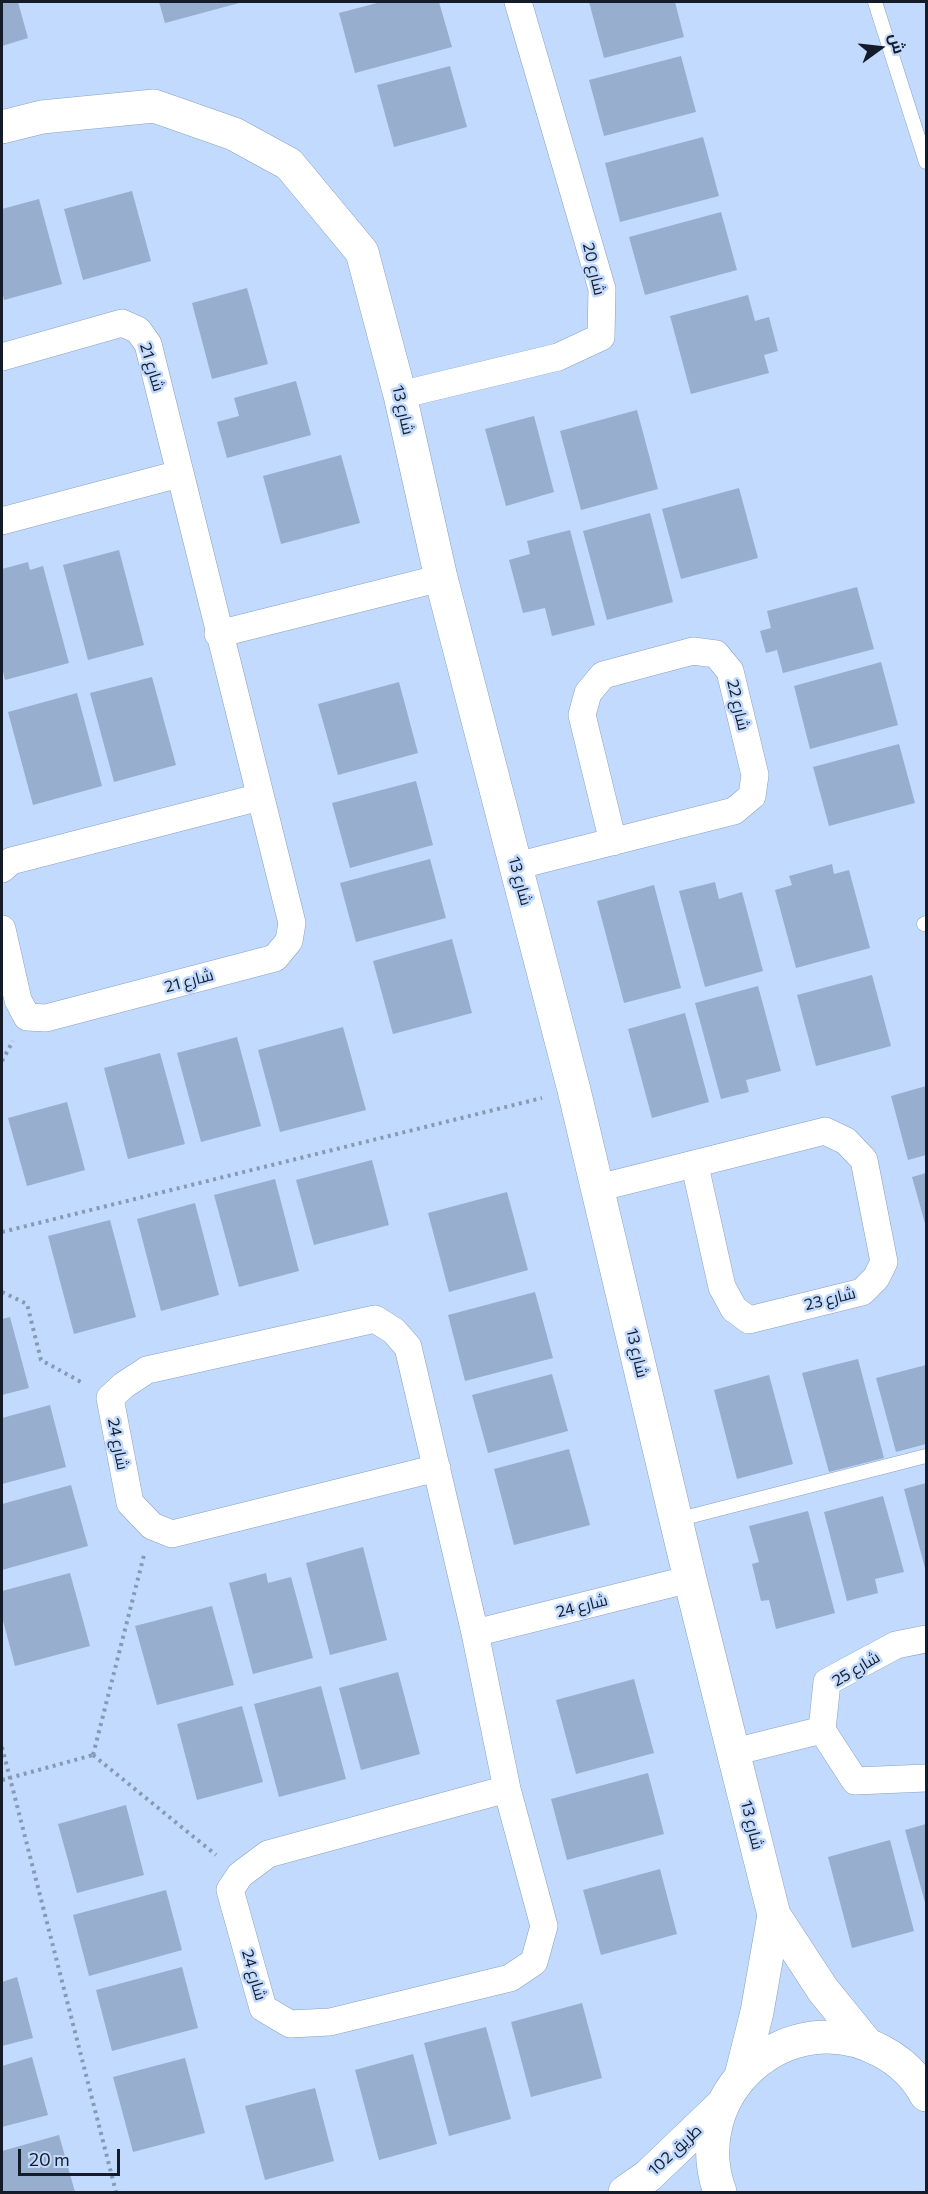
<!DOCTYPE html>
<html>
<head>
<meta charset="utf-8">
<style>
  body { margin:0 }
  #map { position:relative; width:928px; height:2194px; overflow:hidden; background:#c2dafd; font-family:Commissioner,Cairo,sans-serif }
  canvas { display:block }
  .frame { position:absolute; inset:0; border:3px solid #141c29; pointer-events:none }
  .north { position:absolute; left:850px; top:18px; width:60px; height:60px; -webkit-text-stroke:4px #c2dafd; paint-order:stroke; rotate:75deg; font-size:16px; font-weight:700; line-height:24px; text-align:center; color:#141c29 }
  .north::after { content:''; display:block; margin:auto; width:21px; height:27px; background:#141c29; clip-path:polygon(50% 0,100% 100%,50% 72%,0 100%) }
  .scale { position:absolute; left:18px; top:2149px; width:102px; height:27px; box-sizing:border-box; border:3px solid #141c29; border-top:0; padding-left:8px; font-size:18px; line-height:21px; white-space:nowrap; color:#141c29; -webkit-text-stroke:4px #c2dafd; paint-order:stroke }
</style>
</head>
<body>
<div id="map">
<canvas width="928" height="2194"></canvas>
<div class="frame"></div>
<div class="north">ش</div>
<div class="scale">20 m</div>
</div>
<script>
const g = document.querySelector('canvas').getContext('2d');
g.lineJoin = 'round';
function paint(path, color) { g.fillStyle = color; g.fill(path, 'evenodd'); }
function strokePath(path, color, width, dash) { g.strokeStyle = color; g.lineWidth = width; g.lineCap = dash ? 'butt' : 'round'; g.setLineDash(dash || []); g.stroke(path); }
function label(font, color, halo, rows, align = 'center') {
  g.font = font + ' Commissioner,Cairo,sans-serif'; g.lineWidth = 5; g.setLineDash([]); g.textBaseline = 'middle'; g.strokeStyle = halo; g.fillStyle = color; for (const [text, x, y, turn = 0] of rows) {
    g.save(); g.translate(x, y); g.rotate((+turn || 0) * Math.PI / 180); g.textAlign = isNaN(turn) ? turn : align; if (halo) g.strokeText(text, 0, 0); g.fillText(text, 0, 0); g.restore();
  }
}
paint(new Path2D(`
  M2,2H18L28,38L2,46Z
  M159,2H243L165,23Z
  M381,2H439L452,47L355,73L339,13Z
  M589,2H675L684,37L604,58Z
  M681,56L696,112L604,136L589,80Z
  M450,66L467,127L394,147L377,85Z
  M703,137L719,196L620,222L605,163Z
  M132,191L151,261L83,280L64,209Z
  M39,199L62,284L4,300L2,289V209Z
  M721,212L737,270L645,295L629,237Z
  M247,288L268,364L212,379L192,303Z
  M748,295L755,321L769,317L778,351L764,355L769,373L691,394L670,316Z
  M296,381L311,435L227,458L217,422L239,416L234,398Z
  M637,410L658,489L581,510L560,431Z
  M534,416L554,492L506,506L485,429Z
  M341,455L360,523L281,544L263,476Z
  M739,488L758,558L681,579L662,509Z
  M650,513L673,602L607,620L583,531Z
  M570,530L595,625L552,636L545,608L523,613L509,560L530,554L527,541Z
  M119,550L144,645L88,660L63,565Z
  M28,562L30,570L43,566L69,663L5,680L2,667V569Z
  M857,587L874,649L783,673L777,650L766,653L760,631L771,628L767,611Z
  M881,662L898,725L810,749L794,686Z
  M152,677L176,765L114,782L90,693Z
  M399,682L418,753L338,775L318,704Z
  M77,693L102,786L33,805L8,712Z
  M899,744L915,803L829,826L813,767Z
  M416,781L433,845L350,868L332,803Z
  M430,859L446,918L356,942L340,883Z
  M832,864L834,874L849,870L870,948L796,968L775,890L792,885L789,876Z
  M715,882L719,899L742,892L763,971L705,987L679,891Z
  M654,885L681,988L624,1003L597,901Z
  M452,939L472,1013L393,1034L373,961Z
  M872,975L891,1046L816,1066L797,995Z
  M758,986L781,1071L746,1080L749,1092L721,1099L695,1003Z
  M685,1013L709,1102L652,1118L628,1029Z
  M343,1027L366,1110L280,1132L258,1050Z
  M237,1037L261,1126L201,1142L177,1053Z
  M160,1053L185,1144L128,1159L104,1068Z
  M926,1086V1155L908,1160L891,1096Z
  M67,1102L85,1170L27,1186L8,1118Z
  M372,1160L389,1225L314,1245L296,1180Z
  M926,1173V1227L912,1177Z
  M275,1179L299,1271L239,1287L214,1195Z
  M507,1192L528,1270L449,1292L428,1213Z
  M195,1203L219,1295L161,1311L137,1219Z
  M110,1220L136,1317L74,1334L48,1236Z
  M535,1292L553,1358L465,1381L448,1315Z
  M10,1317L29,1388L2,1395V1319Z
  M858,1359L884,1458L829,1472L802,1373Z
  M926,1365V1444L896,1452L876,1378Z
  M552,1374L568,1431L488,1453L472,1395Z
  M769,1375L793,1464L737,1479L714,1390Z
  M50,1405L66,1467L2,1484V1418Z
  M569,1449L590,1525L514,1545L494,1469Z
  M926,1483V1572L904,1489Z
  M71,1485L88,1546L2,1570V1504Z
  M883,1496L904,1572L875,1579L878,1593L847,1601L824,1512Z
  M808,1511L835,1613L776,1629L769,1600L761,1601L752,1564L759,1562L749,1526Z
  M363,1547L387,1640L330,1655L306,1563Z
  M70,1573L90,1646L15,1666L2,1617V1591Z
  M266,1573L268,1583L291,1577L313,1658L253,1674L229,1583Z
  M212,1606L234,1685L157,1705L135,1626Z
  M398,1672L420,1754L361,1770L339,1688Z
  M634,1679L654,1753L576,1774L556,1700Z
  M321,1686L346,1779L279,1797L254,1704Z
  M242,1706L263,1782L197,1800L177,1724Z
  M648,1773L664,1834L567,1860L551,1799Z
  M126,1805L144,1875L77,1893L58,1824Z
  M926,1824V1906L905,1830Z
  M890,1840L914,1931L852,1948L828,1857Z
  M660,1869L677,1934L601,1955L583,1890Z
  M166,1890L182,1950L89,1976L73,1915Z
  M182,1967L198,2028L112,2051L96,1990Z
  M17,1977L33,2038L2,2046V1982Z
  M582,2003L602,2078L531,2097L511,2022Z
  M486,2027L511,2119L449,2136L424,2043Z
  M413,2054L437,2144L379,2160L355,2070Z
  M32,2057L48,2115L2,2127V2066Z
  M185,2058L205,2133L133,2152L113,2077Z
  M315,2088L334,2161L265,2180L245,2106Z
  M59,2135L75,2192H2V2151Z`), '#97aecf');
const lane = new Path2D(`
  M875,2L926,162
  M924,924L926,923
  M676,1520L926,1456`);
const street = new Path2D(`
  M2,357L122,323L138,330L148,344L292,923L289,941L275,958L46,1018L27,1017L18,1000L2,929
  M400,395L558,357L601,337L602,289L518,2
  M2,521L179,474
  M218,634L441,578
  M516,866L734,811L752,796L755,775L730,671L716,654L693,651L603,675L588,693L582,715L613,842
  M2,869L11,861L260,797
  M598,1188L825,1131L846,1141L864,1160L884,1262L876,1278L862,1292L749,1320L734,1309L722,1287L695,1166
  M437,1468L172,1534L152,1526L130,1503L110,1398L124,1385L147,1370L375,1319L394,1331L408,1347L475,1633L507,1789L544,1926L534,1962L510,1978L330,2022L290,2024L263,2008L230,1890L240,1875L268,1854L507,1789
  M475,1633L690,1579
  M926,1639L896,1645L827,1682L822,1730L855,1781L926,1778
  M734,1752L822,1730`);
const secondary = new Path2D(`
  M2,127L42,117L154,106L234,134L289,164L362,252L400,395L441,578L574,1090L690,1579L774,1915L823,1990L866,2043
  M741,2076L757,2012L774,1915
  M625,2192L648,2176L721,2106
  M720,2192C684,2094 788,2001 881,2051C900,2061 916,2076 926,2095`);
strokePath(lane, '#89a0c1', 15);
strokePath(street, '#89a0c1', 28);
strokePath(secondary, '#89a0c1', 34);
strokePath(new Path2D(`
  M2,1061L13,1041
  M2,1232L542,1098
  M2,1292L27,1304L41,1360L83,1383
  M2,1747L116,2192
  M93,1755L144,1555
  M93,1755L216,1855
  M2,1780L93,1755`), '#879ab5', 4, [3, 4.5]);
strokePath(lane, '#fff', 14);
strokePath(street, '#fff', 27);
strokePath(secondary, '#fff', 33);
label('16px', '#141c29', '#c2dafd', [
  ["شارع 20",594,269,77],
  ["شارع 21",152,367,73],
  ["شارع 13",403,410,77],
  ["شارع 22",738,705,77],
  ["شارع 13",520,881,75],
  ["شارع 21",189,981,-15],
  ["23 شارع",830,1299,-14],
  ["شارع 13",637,1353,77],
  ["شارع 24",118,1444,79],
  ["شارع 24",582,1606,-14],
  ["شارع 25",856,1669,-31],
  ["شارع 13",752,1825,76],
  ["شارع 24",254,1975,74],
  ["طريق 102",675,2150,-43]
]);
</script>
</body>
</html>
